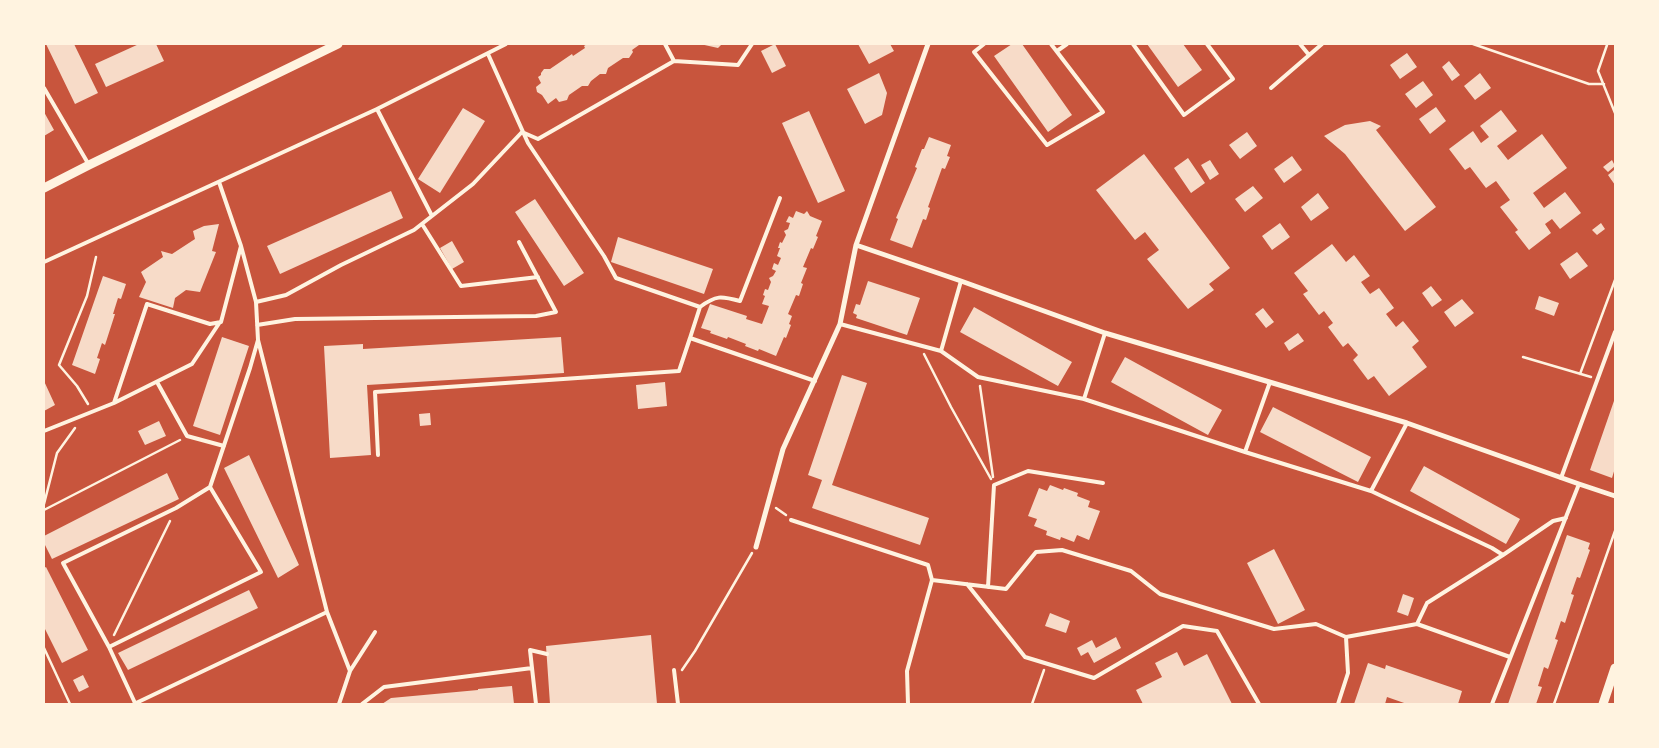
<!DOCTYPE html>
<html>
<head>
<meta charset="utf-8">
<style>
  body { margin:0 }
  #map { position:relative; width:1659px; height:748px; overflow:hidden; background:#c8553d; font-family:Mulish,sans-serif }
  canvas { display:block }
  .frame { position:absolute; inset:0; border:45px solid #fff3e0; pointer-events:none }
</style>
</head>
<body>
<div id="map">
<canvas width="1659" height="748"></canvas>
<div class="frame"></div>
</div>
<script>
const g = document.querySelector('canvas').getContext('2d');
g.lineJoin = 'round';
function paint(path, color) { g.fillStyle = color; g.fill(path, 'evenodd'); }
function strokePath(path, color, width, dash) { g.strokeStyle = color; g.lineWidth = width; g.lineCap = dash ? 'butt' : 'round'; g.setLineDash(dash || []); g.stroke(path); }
paint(new Path2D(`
  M46,44H74L98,93L75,104Z
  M139,44H156L164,61L106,87L95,64Z
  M587,44H638L639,45L632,50L633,52L629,58H623L608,68L606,74H600L591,81L588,86H582L569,95L567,100L559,102L556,98L548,104L542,95L537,92L536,87L541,83L538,77L541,75V73L544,69H550L572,54L573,56L585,48L584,46Z
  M700,44H722L718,48Z
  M775,44L786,66L772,73L761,51Z
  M858,44H890L894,51L869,64Z
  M1012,44H1022L1072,115L1048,132L994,56Z
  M1147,44H1183L1202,70L1178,87Z
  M1407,53L1417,67L1400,79L1390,65Z
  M1449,61L1460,75L1452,81L1442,67Z
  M879,73L887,93L882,115L865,124L847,89Z
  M1480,73L1491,88L1475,100L1464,86Z
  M1423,81L1433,95L1416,108L1405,94Z
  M1436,107L1446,121L1430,134L1419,119Z
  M463,108L485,121L440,193L418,179Z
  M1501,110L1517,131L1497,146L1508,160L1542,134L1567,168L1533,193L1544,208L1565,192L1581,213L1560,229L1552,219L1545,224L1551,233L1529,250L1515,232L1518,230L1500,207L1510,200L1496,181L1486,188L1470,167L1465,170L1449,149L1473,131L1481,143L1489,137L1480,126Z
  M809,111L845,191L818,203L782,123Z
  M44,112L54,130L44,136Z
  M1370,121L1381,126L1376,130L1436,207L1405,231L1345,154L1324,136L1345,125Z
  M1247,132L1257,146L1240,159L1229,145Z
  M929,137L951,145L947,156L950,157L945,169L942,168L928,207L930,208L926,220L923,219L912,248L890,240L898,219L896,218L917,168L915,167L922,149H924Z
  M1144,154L1230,268L1209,284L1214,290L1188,309L1147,259L1159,250L1145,232L1135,240L1096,190Z
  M1292,156L1302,170L1284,183L1274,169Z
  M1188,158L1205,183L1191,193L1174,168Z
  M1210,160L1219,174L1210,180L1201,165Z
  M1612,160L1615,166L1608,172L1603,167Z
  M1614,170L1615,172V185L1608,175Z
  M1253,186L1263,198L1245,212L1235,199Z
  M391,191L403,218L280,274L267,246Z
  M1318,193L1329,208L1311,221L1301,207Z
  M535,199L584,273L564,286L515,212Z
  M796,211L804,214L807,211L810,216L822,221L816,236L818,237L813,249L811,248L803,267L807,268L801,283L803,284L799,296L796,295L788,314L792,316L789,324L791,325L786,338L784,337L776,356L759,349L758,351L745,346L746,344L728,337L727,339L710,333L711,331L701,328L710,304L747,316L746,319L762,324L769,306L762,304L765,296L763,295L765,289L768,290L771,282L769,278L773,276L776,271L772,269L774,263L778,265L781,258L777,256L780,248H778L780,242L782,243L786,235L784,231L788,229L790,223L786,222L789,216L793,218Z
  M1280,223L1290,237L1272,250L1262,236Z
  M1601,223L1605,229L1597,235L1592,230Z
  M219,224L212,251L216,252L200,292L186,290L175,298L173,308L139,297L146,282L141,272L163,257L161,251L172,254L195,239L193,231L204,226Z
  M618,237L713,269L704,294L611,262Z
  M452,241L464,262L452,269L440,248Z
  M1332,244L1346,262L1354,255L1370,276L1361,282L1370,294L1379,288L1394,308L1386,314L1396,327L1403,321L1419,341L1412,347L1427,367L1389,396L1374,376L1368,380L1353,360L1358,355L1348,343L1343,347L1328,327L1333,323L1324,311L1319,315L1303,294L1308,291L1294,273Z
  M1577,252L1588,266L1570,279L1560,264Z
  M103,276L126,284L121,299L118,298L113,314H115L105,345L102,343L97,358L100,359L95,374L72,365Z
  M868,281L920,298L907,335L856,318L857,315L853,313L856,304L860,305Z
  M1431,286L1442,300L1432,307L1422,293Z
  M1539,296L1559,303L1554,316L1535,309Z
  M1462,299L1474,313L1455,327L1444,312Z
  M974,307L1072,362L1058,386L960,332Z
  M1263,308L1274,322L1266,328L1255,314Z
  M1298,333L1304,341L1289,351L1284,343Z
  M222,337L249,346L220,435L193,426Z
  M561,337L564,373L367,385L371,455L330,458L324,346L363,344V349Z
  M1125,357L1222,410L1208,435L1111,382Z
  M842,375L867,383L832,485L929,518L920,545L812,508L822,480L808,475Z
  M44,381L55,405L44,411Z
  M665,382L667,406L638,409L636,385Z
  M1615,398V468L1612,478L1590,470Z
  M1273,407L1371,457L1358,482L1260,432Z
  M430,413L431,425L420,426L419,414Z
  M159,421L166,436L145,445L138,431Z
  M249,455L299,565L278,578L224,468Z
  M1424,466L1520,519L1506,544L1410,491Z
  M167,473L179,499L52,559L44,543V536Z
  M1050,485L1063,490L1064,488L1078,493L1077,496L1090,501L1088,507L1100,511L1089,540L1077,535L1074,542L1061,537L1060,540L1046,535L1047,531L1034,526L1037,519L1028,516L1039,488L1047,491Z
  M1567,535L1590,543L1588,549L1590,550L1580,578L1577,577L1571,594L1574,595L1565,623L1561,621L1555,639L1558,640L1548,669L1544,667L1538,686L1542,687L1536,704H1508Z
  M1274,549L1305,610L1278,624L1247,563Z
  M46,567L88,650L62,663L44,627V568Z
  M249,590L258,608L128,670L118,653Z
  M1403,594L1414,598L1408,616L1397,612Z
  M1050,613L1070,621L1066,633L1045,626Z
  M651,635L657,704H550L546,646Z
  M1116,637L1121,648L1094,663L1088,652L1081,656L1077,648L1092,640L1096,648Z
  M1177,652L1184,666L1207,654L1232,704H1143L1136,690L1162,677L1155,663Z
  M1368,663L1385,669L1386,665L1462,691L1458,704H1407L1387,697L1385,704H1354Z
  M83,675L89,687L79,692L73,680Z
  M512,686L514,704H382L391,698L478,690V689Z`), '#f7dbc8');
strokePath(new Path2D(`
  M1473,44L1589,84H1604
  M1607,45L1598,71L1615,113
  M924,354L951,407L991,479
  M1523,357L1591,377
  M1580,374L1615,280
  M980,386L993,477
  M88,404L77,386L59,365L87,296L96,257
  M44,504L57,453L75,428
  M776,508L786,515
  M44,510L180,440
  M114,635L170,521
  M44,648L70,704
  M682,670L695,651L752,553
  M1032,704L1044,670
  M1554,704L1615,531`), '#fff3e0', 2.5);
strokePath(new Path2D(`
  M984,44L974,52L1047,145L1103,112L1051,44
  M1133,44L1184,115L1233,79L1207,44
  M1300,44L1309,55
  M1057,51L1067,44
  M488,54L528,143L604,256L616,278L700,307L690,338L815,381
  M674,61L738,65L752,44
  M44,88L89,165
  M1271,88L1322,44
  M377,109L432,216
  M422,224L461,286L538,277
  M44,262L377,109L506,44
  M961,281L941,351L978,377L1084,399L1105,333
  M256,302L286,295L341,265L414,230L473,184L522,132L538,139L674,61L665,44
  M700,307C716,295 721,296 740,301L780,198
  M840,324L941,351
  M257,325L295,319L536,316L556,312L519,242
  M258,340L327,612L350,671L339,704
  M157,382L187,436L224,446
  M1270,382L1245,452L1371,491L1407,423
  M1084,399L1245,452
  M114,403L192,364L220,322
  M44,431L114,403L147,304L210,324L221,322L241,246
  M378,455L375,392L679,371L690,338
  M1561,478L1615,332
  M210,487L250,368L258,340L256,302L241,246L219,182
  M1371,491L1492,548L1503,555
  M791,520L928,565L932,580L1006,589L1036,552L1062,550L1131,571L1160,594L1274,629L1316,624L1346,637L1348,673L1338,704
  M967,584L1025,657L1094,678L1183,626L1217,631L1259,704
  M988,587L994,485L1028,471L1103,483
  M1417,624L1427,603L1503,555L1553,521L1566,518
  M1346,637L1417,624L1510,657
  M109,647L63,563L176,508L210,487L261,572L109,647L135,703
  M674,670L678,704
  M350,671L375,632
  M134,704L327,612
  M362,704L384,687L532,668
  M536,704L530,650L547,654
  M908,704L907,671L932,580
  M1492,704L1579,484`), '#fff3e0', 4);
strokePath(new Path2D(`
  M856,245L961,281L1105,333L1407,423L1579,484L1615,496
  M756,547L783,449L840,324L856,245L928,44`), '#fff3e0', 5);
strokePath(new Path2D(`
  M44,188L89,165L338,44
  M1603,704L1615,668`), '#fff3e0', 9);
</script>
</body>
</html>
